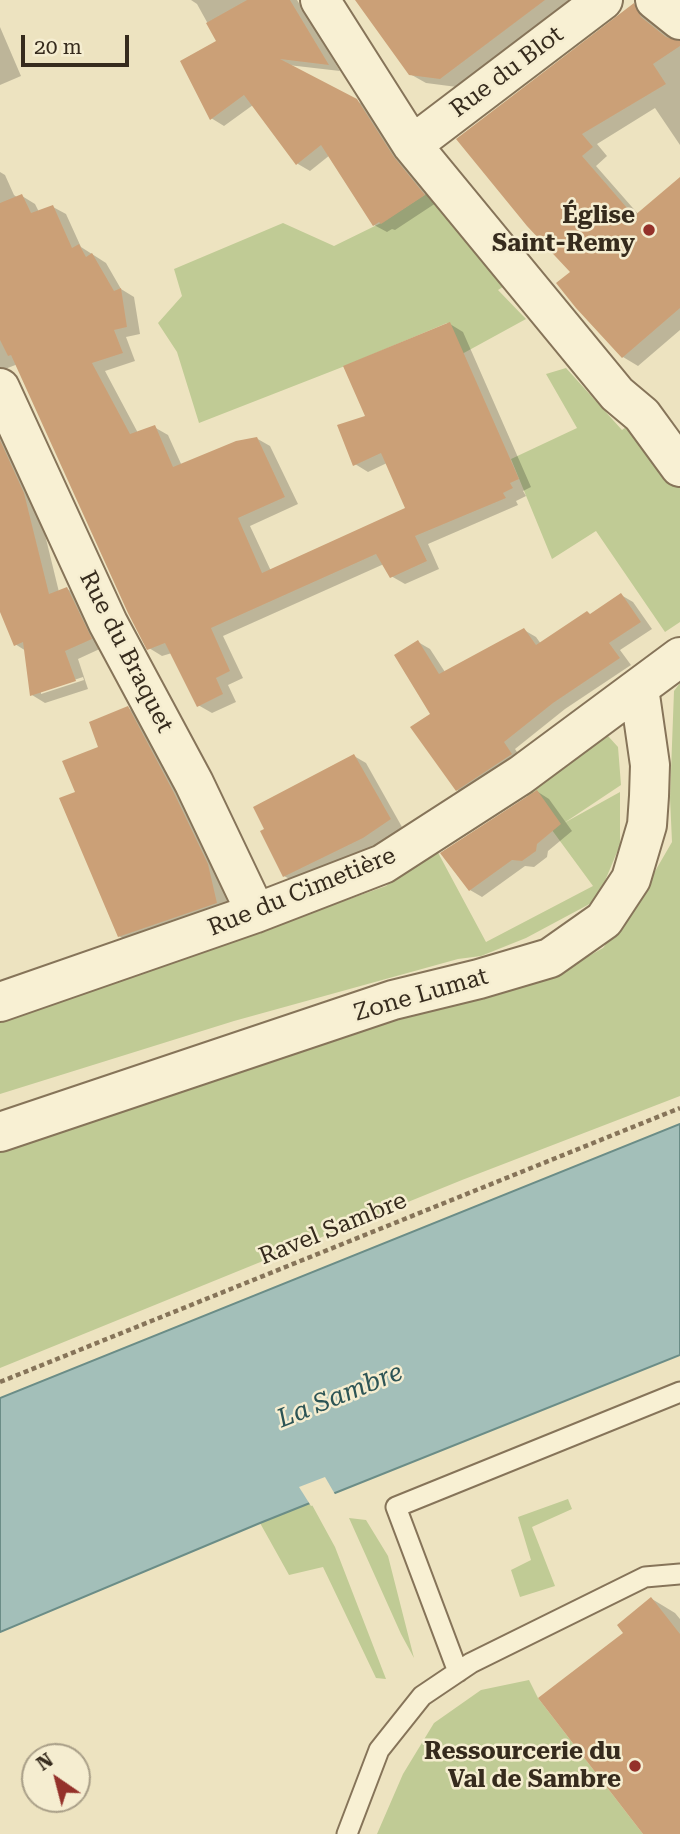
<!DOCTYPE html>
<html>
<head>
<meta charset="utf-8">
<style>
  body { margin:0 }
  #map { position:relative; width:680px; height:1834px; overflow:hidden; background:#ede3c0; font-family:"Roboto Serif",serif }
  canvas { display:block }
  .north { position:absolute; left:21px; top:1743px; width:70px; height:70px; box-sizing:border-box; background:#f5edd0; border:2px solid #a99f88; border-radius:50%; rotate:325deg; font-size:19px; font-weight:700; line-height:28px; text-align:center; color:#362b1d }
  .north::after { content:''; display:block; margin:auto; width:24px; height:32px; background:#94312a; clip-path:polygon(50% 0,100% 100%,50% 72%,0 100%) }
  .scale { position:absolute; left:21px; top:35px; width:108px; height:32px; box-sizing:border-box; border:4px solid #362b1d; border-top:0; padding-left:9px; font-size:21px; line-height:24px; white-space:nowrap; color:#362b1d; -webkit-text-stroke:5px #f5edd0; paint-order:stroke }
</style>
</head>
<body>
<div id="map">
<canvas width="680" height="1834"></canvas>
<div class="north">N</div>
<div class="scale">20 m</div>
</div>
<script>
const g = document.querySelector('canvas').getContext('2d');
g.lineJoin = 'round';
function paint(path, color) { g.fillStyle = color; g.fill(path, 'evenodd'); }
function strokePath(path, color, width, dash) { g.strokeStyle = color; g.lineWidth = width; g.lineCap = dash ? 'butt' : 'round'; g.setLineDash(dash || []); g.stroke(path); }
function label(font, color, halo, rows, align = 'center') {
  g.font = font + ' "Roboto Serif",serif'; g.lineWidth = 5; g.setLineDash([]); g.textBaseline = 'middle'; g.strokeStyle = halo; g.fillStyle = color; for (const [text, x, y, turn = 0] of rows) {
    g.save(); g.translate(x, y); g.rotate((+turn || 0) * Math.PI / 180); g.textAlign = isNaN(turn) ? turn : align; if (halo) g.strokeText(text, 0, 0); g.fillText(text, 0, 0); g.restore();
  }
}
paint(new Path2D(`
  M429,192L520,276L498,290L526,319L462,354L447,323L345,366L199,423L177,352L158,323L182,296L174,269L283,223L334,246L381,223Z
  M566,368L622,430L642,415L680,467V622L665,632L596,531L552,559L511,459L577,428L546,374Z
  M680,683V1096L462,1180L0,1368V1135L292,1034L562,971L603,948L636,904L672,842L670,798L674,691Z
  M608,736L618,747L621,785L564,823L620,792V845L597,900L526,938L481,956L458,959L234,1021L0,1094V1023L386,886L435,847L486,942L593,886L524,792Z
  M568,1499L572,1509L532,1527L555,1586L520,1597L511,1570L531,1560L518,1517Z
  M311,1503L335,1547L386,1679L376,1678L323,1567L289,1575L260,1523Z
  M349,1518L366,1520L388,1556L414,1658L401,1634Z
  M529,1680L538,1698L643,1834H377L403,1774L434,1723L481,1690Z`), '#c0cb95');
const water = new Path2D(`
  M680,1124V1355L260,1523L0,1632V1398Z`);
paint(water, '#a3bfb9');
strokePath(water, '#6b8d87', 2);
paint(new Path2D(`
  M325,1477L336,1496L311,1506L299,1487Z`), '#ede3c0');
paint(new Path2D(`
  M191,0H297L340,71L288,65L370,108L436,203L395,230L392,229L387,232L374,225L330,155L310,171L298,164L253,105L224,126L211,118L218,42L197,4Z
  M379,0H572L457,87L426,83L410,74Z
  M634,5L649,14L657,28L676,43H680V145L655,108L597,144L607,156L596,166L639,215L680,179V330L638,366L623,357L572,272L529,225Z
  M0,27L21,76L0,85Z
  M0,172L5,175L14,195L18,198L22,196L35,204L39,212L53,207L66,214L81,247L106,263L121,289L134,297L140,334L126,337L135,361L105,371L138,433L154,427L168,435L182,466L256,438L270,446L298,504L250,526L271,571L408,509L387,463L368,472L355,464L367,417L450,324L463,332L531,487L523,491L526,496L516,501L518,505L428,544L439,569L405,584L391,576L384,564L223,636L243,678L228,685L236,702L212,713L198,705L172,653L162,656L149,648L18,364L5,369L7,375L0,380Z
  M0,421L37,502L59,592L67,589L81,596L104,647L78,659L88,689L45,703L32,695L26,651L15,644L0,607ZM83,677L84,680L41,694V691Z
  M621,595L633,602L652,629L620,650L631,665L565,709L515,749L523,761L469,797L457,790L432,714L418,642L430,649L445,672L524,630L536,637L541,644L592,615Z
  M128,708L140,715L221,873L229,910L132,944L119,936L77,793L101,748Z
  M354,756L366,763L402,827L376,845L297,883L284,876Z
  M538,792L549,799L572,831L548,851L547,857L534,867L525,866L482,897L470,890Z
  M652,1599L675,1613L680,1619V1834H645L625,1633Z`), '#0003');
paint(new Path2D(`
  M247,0H290L329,65L280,59L357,99L394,157L425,195L381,224L379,222L373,226L321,145L296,165L244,95L210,120L180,61L216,41L206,23Z
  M355,0H545L440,79L409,75Z
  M634,3L641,17L666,37L680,41V46L653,64L666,84L582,134L593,147L582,156L634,216L680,177V308L622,358L576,308L556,283L570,272L527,226L456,139Z
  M22,194L31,213L53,205L72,248L79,244L86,257L92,253L114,291L121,288L127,327L114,330L123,353L92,363L130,434L155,425L173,467L236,441L257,437L285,497L238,518L262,573L405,508L381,453L353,466L337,425L365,416L343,366L450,322L519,479L510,483L513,488L503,493L506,498L415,536L427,561L390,578L376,554L211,628L230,671L216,678L223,694L197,707L165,643L147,650L128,613L11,355L8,356L0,340V203Z
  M0,440L24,493L49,594L67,587L92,639L65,651L76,681L30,696L23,642L14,646L0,612Z
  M621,593L641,622L609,643L620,658L553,703L504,742L512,754L456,791L410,727L430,714L394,655L418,640L439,674L524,628L536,645L587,611L590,614Z
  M128,706L174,793L208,864L217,903L118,937L59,798L75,792L62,761L98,747L89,722Z
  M354,754L391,819L363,838L283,877L260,831L264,829L253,807Z
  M537,790L561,824L537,844L536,851L522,861L512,860L469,891L440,853Z
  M651,1597L680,1634V1834H643L538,1698L623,1633L617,1625Z`), '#cba077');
const lane = new Path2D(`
  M458,1672L396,1507L680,1392
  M347,1834L379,1750L422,1696L471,1663L645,1577L680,1574`);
const street = new Path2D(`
  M320,0L412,145L617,394L642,415L680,467
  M655,0L680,20
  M412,145L603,0
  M0,388L108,623L194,783L256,913
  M0,1002L256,913L383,864L521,775L680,657
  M0,1132L393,1000L479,979L550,958L604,920L631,879L647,825L649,796L650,765L639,688`);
strokePath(lane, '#867459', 23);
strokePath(street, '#867459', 42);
strokePath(new Path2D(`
  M0,1382L680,1108`), '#867459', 4.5, [5, 3.5]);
strokePath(lane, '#f8f0d3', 19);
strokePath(street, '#f8f0d3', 38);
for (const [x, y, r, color] of [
  [649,230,7,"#94312a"],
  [635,1766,7,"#94312a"]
]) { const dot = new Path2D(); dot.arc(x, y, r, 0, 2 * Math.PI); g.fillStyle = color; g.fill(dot); strokePath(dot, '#f5edd0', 2.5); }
label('24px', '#362b1d', '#f5edd0', [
  ["Rue du Blot",507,72,-37],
  ["Rue du Braquet",126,652,63],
  ["Rue du Cimetière",302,892,-22],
  ["Zone Lumat",421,995,-16],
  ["Ravel Sambre",333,1229,-22]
]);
label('bold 24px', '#362b1d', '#f5edd0', [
  ["Église",635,216],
  ["Saint-Remy",635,244],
  ["Ressourcerie du",621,1752],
  ["Val de Sambre",621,1780]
], 'right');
label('italic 26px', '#2c5455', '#f5edd0', [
  ["La Sambre",340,1396,-22]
]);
</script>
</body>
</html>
